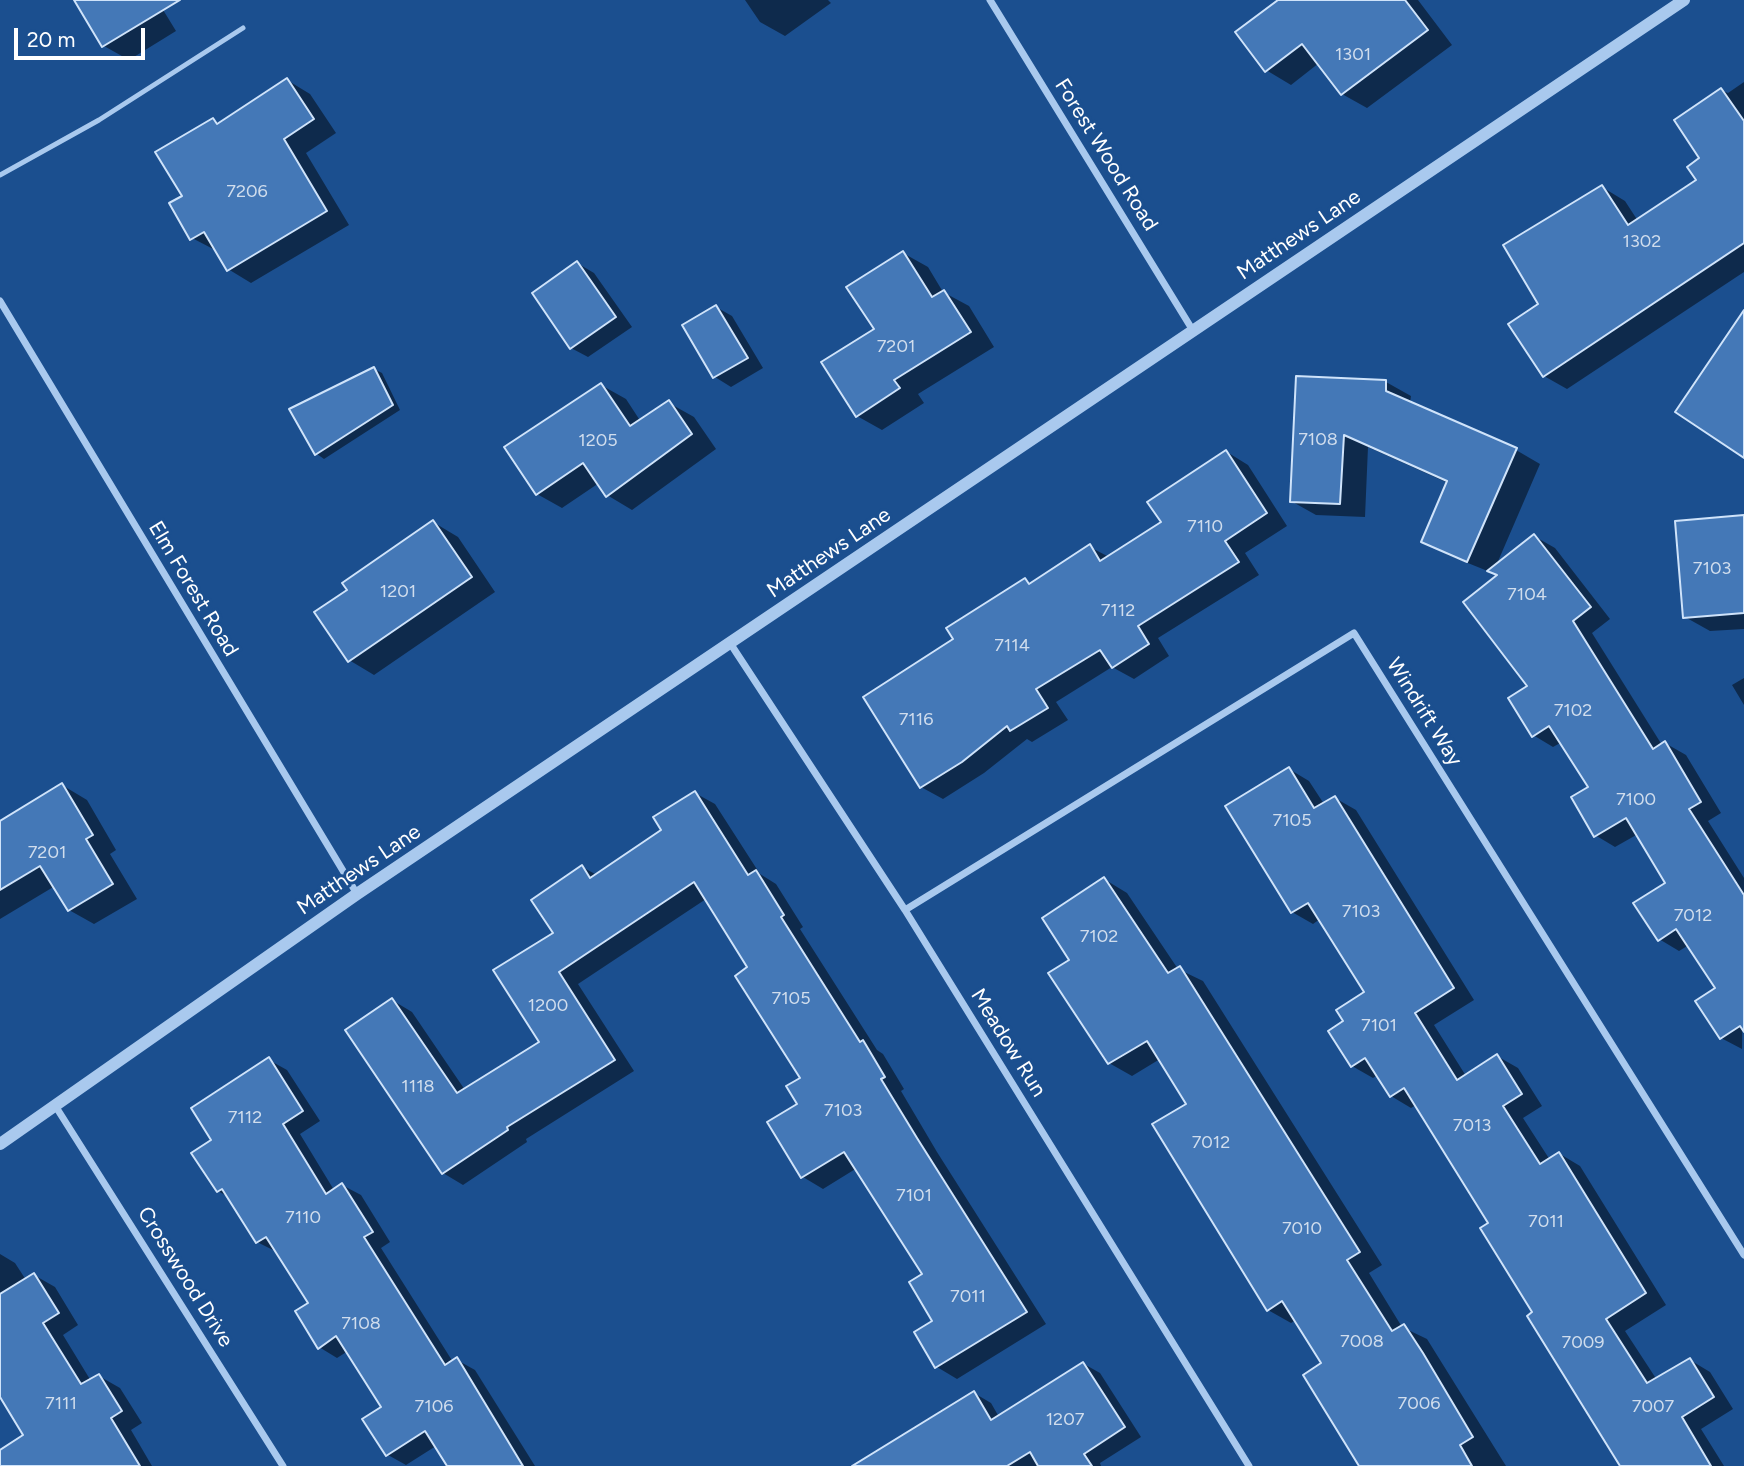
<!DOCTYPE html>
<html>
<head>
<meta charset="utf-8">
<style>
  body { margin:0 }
  #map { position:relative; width:1744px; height:1466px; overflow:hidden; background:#1b4f8f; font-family:Figtree,sans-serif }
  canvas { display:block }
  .scale { position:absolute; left:14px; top:28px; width:131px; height:32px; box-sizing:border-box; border:4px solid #fff; border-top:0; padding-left:9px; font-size:21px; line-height:24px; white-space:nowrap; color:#fff; -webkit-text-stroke:5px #1b4f8f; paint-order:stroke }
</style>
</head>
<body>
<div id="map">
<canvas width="1744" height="1466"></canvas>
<div class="scale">20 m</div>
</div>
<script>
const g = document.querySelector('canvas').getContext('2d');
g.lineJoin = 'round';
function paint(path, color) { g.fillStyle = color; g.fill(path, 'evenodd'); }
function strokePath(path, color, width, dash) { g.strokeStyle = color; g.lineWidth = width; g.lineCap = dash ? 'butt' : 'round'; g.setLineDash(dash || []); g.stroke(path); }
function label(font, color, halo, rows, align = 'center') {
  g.font = font + ' Figtree,sans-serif'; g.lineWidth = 6; g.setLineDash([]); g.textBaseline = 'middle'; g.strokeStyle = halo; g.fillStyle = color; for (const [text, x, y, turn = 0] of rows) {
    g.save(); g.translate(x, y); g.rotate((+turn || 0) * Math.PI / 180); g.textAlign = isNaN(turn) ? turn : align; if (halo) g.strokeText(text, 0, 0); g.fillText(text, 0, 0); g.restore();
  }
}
paint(new Path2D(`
  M76,0H157L176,31L129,60L104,46Z
  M745,0H828L831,3L785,36L760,22Z
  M1281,0H1418L1452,45L1367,108L1342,94L1319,63L1291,85L1266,70Z
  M287,80L310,94L336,133L306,153L349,225L251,283L228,269L217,251L192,238L184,196L213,120L221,124Z
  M1744,82V272L1567,389L1544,376L1540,305L1602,187L1625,201L1638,221L1699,181L1721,90L1728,93Z
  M903,253L928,267L943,292L969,306L994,347L918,394L924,403L882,430L857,416L876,330Z
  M577,263L594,273L632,327L588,357L571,348Z
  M716,307L732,316L763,368L731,387L715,377L684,326Z
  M374,369L382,373L400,410L324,459L317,454L292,410Z
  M1386,382L1411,396L1410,403L1516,450L1540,464L1496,566L1534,536L1555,548L1610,619L1592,633L1662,745L1665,743L1686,755L1721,813L1708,821L1744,878L1742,1049L1721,1038L1717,989L1689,945L1679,951L1659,939L1668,883L1638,834L1615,847L1595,835L1591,788L1562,742L1553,747L1533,735L1529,687L1500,576L1448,555L1423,541L1448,483L1368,447L1365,517L1316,515L1291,501Z
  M601,385L626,399L641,422L669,403L694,417L716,449L632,510L607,495L599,483L562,508L537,494Z
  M1227,452L1248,465L1287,526L1245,553L1259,575L1158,638L1169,656L1134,679L1112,667L1056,702L1068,720L1032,742L1027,739L984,773L943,799L921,787L955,640L1025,580L1032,584L1090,547L1109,557L1163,523Z
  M1744,517V629L1710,631L1685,617Z
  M433,522L458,537L495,592L374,675L349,660L350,590Z
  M1744,678V705L1732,685Z
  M1289,769L1309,781L1324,804L1335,798L1356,810L1474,1000L1434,1025L1466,1076L1497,1056L1518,1068L1542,1106L1523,1118L1550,1160L1560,1154L1580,1166L1666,1305L1625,1331L1657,1380L1690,1360L1710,1372L1733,1409L1701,1429L1724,1466H1622L1535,1313L1491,1223L1416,1105L1411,1108L1391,1096L1378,1075L1373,1078L1352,1066L1345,1021L1366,992L1320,919L1313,924L1292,912Z
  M62,785L87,800L116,850L110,854L137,899L94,924L69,910L55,886L0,919V823Z
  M695,793L715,804L760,874L776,884L803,927L800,929L877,1050L883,1054L904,1089L901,1091L937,1152L1046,1324L957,1379L937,1367L935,1321L924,1274L857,1168L823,1189L803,1177L802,1079L750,967L706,899L578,984L634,1071L526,1139L527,1142L463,1185L443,1173L392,1000L412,1012L465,1090L541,1043L555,933L582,867L597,875L664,831Z
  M1104,879L1127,893L1178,969L1203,981L1382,1265L1369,1273L1402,1327L1427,1339L1506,1466H1361L1324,1364L1296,1320L1291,1323L1268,1310L1188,1104L1160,1059L1132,1076L1109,1063L1072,960Z
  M269,1060L287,1070L320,1121L300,1134L334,1190L342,1185L361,1195L390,1242L381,1248L453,1362L457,1360L475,1370L535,1466H449L436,1446L406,1465L388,1455L383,1407L348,1351L337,1358L319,1347L310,1304L277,1252L257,1242L230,1198L218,1191L214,1140Z
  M0,1254L15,1263L26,1280L34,1275L55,1287L78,1325L63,1335L91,1381L99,1376L120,1388L142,1423L131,1430L152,1466H20L25,1436L0,1394Z
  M1084,1364L1100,1373L1141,1437L1100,1463L1101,1466H899L974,1393L991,1403L999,1417Z`), '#0007');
const building = new Path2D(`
  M74,0H180L102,47Z
  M1278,0H1405L1428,30L1341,95L1302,44L1265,72L1235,32Z
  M287,78L314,119L284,139L327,211L227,271L204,232L190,240L169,203L182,196L155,152L213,118L217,124Z
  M1721,88L1744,121V243L1543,377L1508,324L1538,304L1503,245L1602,185L1628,225L1696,180L1687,167L1699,158L1674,120Z
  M903,251L932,297L944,290L971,332L894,380L900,388L856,417L821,362L874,329L846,287Z
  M577,261L616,317L570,349L532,293Z
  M716,305L748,358L713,378L682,325Z
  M1744,310V458L1675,412Z
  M374,367L393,405L315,455L289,409Z
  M1296,376L1386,380V391L1517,448L1467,562L1421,542L1447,481L1344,435L1340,504L1290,502Z
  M601,383L630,426L669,400L692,434L606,497L583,463L536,495L504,447Z
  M1226,450L1267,513L1225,541L1239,562L1138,626L1149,644L1112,668L1100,650L1036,689L1048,708L1010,731L1007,726L962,762L920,788L863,697L953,639L946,628L1025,578L1029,584L1090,544L1100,561L1161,522L1147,502Z
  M1744,515V613L1683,618L1675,521Z
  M433,520L472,577L348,662L314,612L347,590L342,583Z
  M1534,534L1591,607L1573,621L1653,749L1665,741L1701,802L1689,809L1744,895V1032L1740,1026L1720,1039L1695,1001L1715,988L1676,929L1658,941L1633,903L1665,883L1626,818L1594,837L1571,797L1588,787L1549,726L1532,737L1508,698L1527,686L1463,602L1497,575L1487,571Z
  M1289,767L1314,808L1335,796L1454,988L1415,1013L1457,1080L1497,1054L1522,1094L1503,1106L1540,1164L1559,1152L1646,1293L1606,1319L1647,1383L1690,1358L1714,1397L1682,1417L1711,1466H1620L1527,1316L1532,1312L1480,1228L1488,1223L1404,1088L1390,1097L1365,1058L1351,1067L1328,1031L1343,1021L1336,1010L1364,992L1308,903L1291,913L1225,806Z
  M62,783L93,835L86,839L113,884L68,911L40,866L0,890V821Z
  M695,791L748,875L756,870L784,915L781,917L860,1042L863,1040L885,1077L881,1079L917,1138L1027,1312L935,1368L914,1332L932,1321L909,1282L922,1274L844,1152L801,1178L767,1122L797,1104L786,1086L800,1078L735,976L747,967L694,882L559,972L615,1060L507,1127L508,1130L442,1174L345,1030L392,998L457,1093L539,1042L493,970L553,933L531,900L582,865L590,878L661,830L653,817Z
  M1104,877L1168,973L1180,966L1360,1252L1347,1260L1392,1331L1404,1324L1423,1353L1473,1437L1460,1445L1472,1466H1359L1303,1375L1321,1363L1282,1301L1267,1311L1152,1124L1186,1104L1147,1041L1108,1064L1048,973L1069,960L1042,918Z
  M269,1057L303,1111L283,1124L326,1194L342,1183L373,1232L364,1237L445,1365L457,1357L523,1466H447L425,1431L386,1456L362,1419L381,1407L336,1336L318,1349L295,1311L308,1303L266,1237L256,1243L222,1189L217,1192L191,1153L211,1140L191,1108Z
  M34,1273L59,1313L43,1323L81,1384L99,1374L122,1411L111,1418L140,1466H0V1450L23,1435L0,1397V1294Z
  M1083,1362L1125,1427L1084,1454L1092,1466H1038L1030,1452L1007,1466H852L974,1391L991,1420Z`);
paint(building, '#4478b7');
strokePath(building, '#cfe3fa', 2);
strokePath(new Path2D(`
  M0,175L99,120L243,28`), '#a9c9ee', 5);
strokePath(new Path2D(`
  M990,0L1192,329
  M0,301L357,894
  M730,643L905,910L1249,1466
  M905,910L1354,633L1744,1255
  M56,1107L283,1466`), '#a9c9ee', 7);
strokePath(new Path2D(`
  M0,1144L357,894L1684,0`), '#a9c9ee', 12);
label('18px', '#d0dded', null, [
  ["1301",1353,55],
  ["7206",247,192],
  ["1302",1642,242],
  ["7201",896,347],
  ["7108",1318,440],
  ["1205",598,441],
  ["7110",1205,527],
  ["7103",1712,569],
  ["1201",398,592],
  ["7104",1527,595],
  ["7112",1118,611],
  ["7114",1012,646],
  ["7102",1573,711],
  ["7116",916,720],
  ["7100",1636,800],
  ["7105",1292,821],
  ["7201",47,853],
  ["7103",1361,912],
  ["7012",1693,916],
  ["7102",1099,937],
  ["7105",791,999],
  ["1200",548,1006],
  ["7101",1379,1026],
  ["1118",418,1087],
  ["7103",843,1111],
  ["7112",245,1118],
  ["7013",1472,1126],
  ["7012",1211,1143],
  ["7101",914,1196],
  ["7110",303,1218],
  ["7011",1546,1222],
  ["7010",1302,1229],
  ["7011",968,1297],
  ["7108",361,1324],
  ["7008",1362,1342],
  ["7009",1583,1343],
  ["7111",61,1404],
  ["7006",1419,1404],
  ["7106",434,1407],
  ["7007",1653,1407],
  ["1207",1065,1420]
]);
label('21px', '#fff', '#1b4f8f', [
  ["Forest Wood Road",1106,155,58],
  ["Matthews Lane",1299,235,-34],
  ["Matthews Lane",829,553,-34],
  ["Elm Forest Road",193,589,59],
  ["Windrift Way",1424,712,58],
  ["Matthews Lane",359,870,-34],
  ["Meadow Run",1008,1043,58],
  ["Crosswood Drive",185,1277,58]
]);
</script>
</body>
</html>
